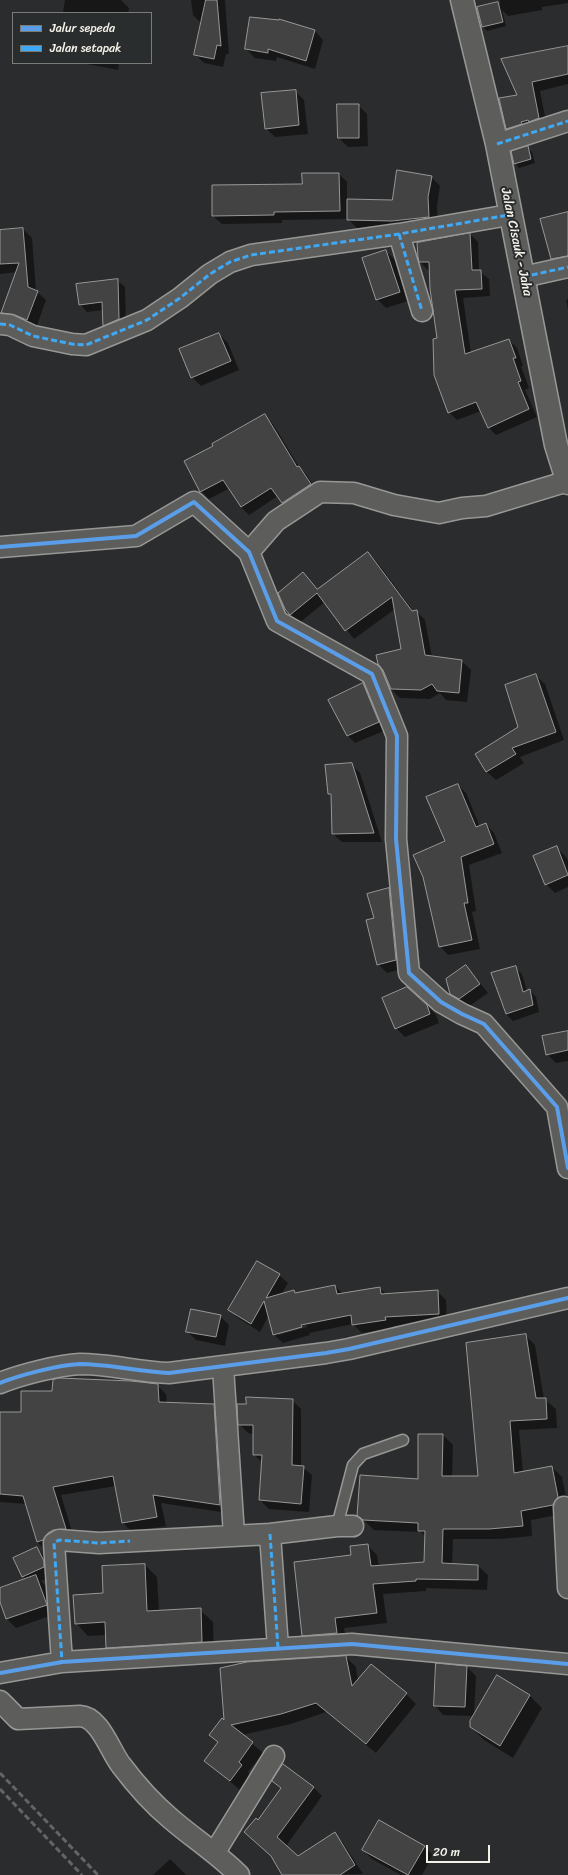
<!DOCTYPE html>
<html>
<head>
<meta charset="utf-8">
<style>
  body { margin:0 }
  #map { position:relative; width:568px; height:1875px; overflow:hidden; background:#2b2c2d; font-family:Sriracha,sans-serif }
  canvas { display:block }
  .legend { position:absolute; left:12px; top:12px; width:140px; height:52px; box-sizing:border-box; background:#2a2d2e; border:1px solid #7b7b78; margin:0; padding:5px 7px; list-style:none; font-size:12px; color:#f4f1e8 }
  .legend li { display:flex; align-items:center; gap:8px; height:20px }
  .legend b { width:20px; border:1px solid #7b7b78 }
  .scale { position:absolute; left:426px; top:1845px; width:64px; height:18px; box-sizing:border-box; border:2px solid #f4f1e8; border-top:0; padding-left:5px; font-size:12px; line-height:14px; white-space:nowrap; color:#f4f1e8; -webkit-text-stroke:3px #2a2d2e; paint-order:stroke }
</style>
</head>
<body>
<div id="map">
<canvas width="568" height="1875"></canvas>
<ul class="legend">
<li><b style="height:5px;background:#5a9eea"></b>Jalur sepeda</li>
<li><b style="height:5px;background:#3fa9f5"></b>Jalan setapak</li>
</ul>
<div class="scale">20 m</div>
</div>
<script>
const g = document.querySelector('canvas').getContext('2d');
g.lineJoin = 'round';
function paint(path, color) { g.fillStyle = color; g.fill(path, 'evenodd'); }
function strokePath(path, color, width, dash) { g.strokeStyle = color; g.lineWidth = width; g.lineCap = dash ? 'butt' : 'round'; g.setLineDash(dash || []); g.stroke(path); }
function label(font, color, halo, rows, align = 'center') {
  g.font = font + ' Sriracha,sans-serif'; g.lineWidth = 4; g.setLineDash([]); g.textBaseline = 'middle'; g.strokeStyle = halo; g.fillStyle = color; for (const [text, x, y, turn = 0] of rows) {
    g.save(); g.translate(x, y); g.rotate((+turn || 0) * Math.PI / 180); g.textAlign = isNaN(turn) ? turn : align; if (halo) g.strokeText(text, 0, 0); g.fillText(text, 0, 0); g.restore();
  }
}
paint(new Path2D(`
  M65,0H121L129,8L128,13H63Z
  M191,0H225L229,54H226L223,67L204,63L195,54L202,24L193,15Z
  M500,0H568V3L542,7V10L508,16L502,10L506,26L487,31L483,27L478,8L497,3L500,6Z
  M315,31L323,40L315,69L277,57L276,61L255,58L246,49Z
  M568,45V84L540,91L547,127L516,137L507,128L518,95L554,48Z
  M82,63H119L118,70Z
  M295,91L304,100L308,134L275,137L266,128Z
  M358,105L367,114L368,146L348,147L339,138Z
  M527,147L532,152L535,163L519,168L515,163Z
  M339,174L347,182V200L393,201L431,177L440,186L437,206L438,226L401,230L357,228L348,219L282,220V223L222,224L213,216Z
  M568,213V266L560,268L551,259Z
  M23,229L32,238L36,291L46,300L36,328L11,321L2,312L17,272L0,274V231Z
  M470,234L478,242L479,271L489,279L490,296L463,298L471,353L509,340L517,348L523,366H521L529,388L525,390L537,417L496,435L488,427L481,411L457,420L449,412L431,270H428L420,262Z
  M386,251L395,260L408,301L386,308L377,299Z
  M117,280L125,287L126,326L111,332L104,325L103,310L87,312L80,304Z
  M568,299V309L566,300Z
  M219,334L228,343L239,370L201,386L192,377Z
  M265,416L273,424L299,467L307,475L318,493L291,511L278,496L249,515L241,507L230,488L209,499L201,491L214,446Z
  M368,553L377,562L414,612L416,611L425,620L432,657L462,661L471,670L467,702L446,700L440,693L430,699L400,698L391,689L402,650L395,609L354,639L325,602L299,623L291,614L303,573L318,590Z
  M536,676L545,684L564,740L520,757L524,763L496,780L487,772L477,754L520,728Z
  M363,684L371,692L386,730L355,743L347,735Z
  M351,764L360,773L382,842H342L333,834L332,797L329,794Z
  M458,785L466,793L480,827L486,824L494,833L502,853L469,865L476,911L472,912L480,949L448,955L440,946L446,841Z
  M557,848L566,857L568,861V887L555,893L546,884Z
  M389,889L398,897L405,968L387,973L378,964L375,919Z
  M466,966L488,993L468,1007L460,1002L451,993Z
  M515,967L522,974L527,991L530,990L536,997L539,1012L513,1021L506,1014Z
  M427,1006L436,1015L439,1023L405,1037L396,1028Z
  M568,1032V1061L556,1063L547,1054Z
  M279,1275L288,1283L281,1295L293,1291L296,1294L335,1286L343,1294L380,1288L386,1294L437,1291L446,1300L447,1322L393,1326L394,1328L362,1333L353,1324L309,1333L310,1335L283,1343L274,1335L269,1315L260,1332L238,1318L229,1310ZM306,1325L307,1327L279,1335V1333Z
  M220,1316L229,1325L225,1346L196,1340L187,1331Z
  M525,1335L535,1345L544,1399L556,1409L557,1428L519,1430L523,1472L552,1467L562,1477L568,1507L563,1514L531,1520L532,1536L500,1539H453L452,1565L478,1566L488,1575L487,1590L426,1588V1591L383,1594L387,1623L344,1628L347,1643L313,1645L303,1635L353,1556L367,1545L377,1555L379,1566L425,1563L426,1537L421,1532L374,1530L358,1515L419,1480L443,1435L453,1445L452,1477H479Z
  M157,1385L166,1394L167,1404L213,1405L222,1414L228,1513L161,1503L166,1526L132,1532L123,1523L116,1486L61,1495L74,1538L46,1550L37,1542L26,1504L0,1502V1413H22L53,1392Z
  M292,1400L301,1409V1466L312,1475L309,1512L269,1509L260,1500L263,1463L254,1455V1434L248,1433L239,1424Z
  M37,1548L45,1557L52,1576L41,1581L45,1585L55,1614L16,1628L7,1619L0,1599V1589L26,1580L14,1559Z
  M145,1565L157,1577L159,1611L200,1610L213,1622L214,1654L120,1660L107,1647V1635L88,1636L76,1623Z
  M346,1657L356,1667L358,1681L406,1694L416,1704L376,1753L326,1712L291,1724L242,1735L263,1753L248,1772L251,1776L240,1790L206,1761L219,1743L211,1735L225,1722Z
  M467,1667L476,1676L474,1716L529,1695L542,1708L513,1758L484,1740L471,1727L474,1716L443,1715L435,1706Z
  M283,1765L314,1788L322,1796L286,1846L298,1857L335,1834L343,1843L363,1874L283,1875L258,1821L281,1789L273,1781Z
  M424,1847L433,1855L422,1875H401L372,1859L363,1850Z
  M170,1859L186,1875H153Z`), '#0007');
const building = new Path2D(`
  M206,0H217L221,46L217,45L214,59L194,55Z
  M498,2L503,22L482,27L477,7Z
  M250,17L279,20V19L315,30L306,61L268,49V53L245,49Z
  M568,46V74L532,82L539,118L529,122L528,120L521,122L522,124L506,129L499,98L517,95L501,59Z
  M296,90L299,125L265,129L261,93Z
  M337,104H359V138H338Z
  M528,146L531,159L514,164L511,151Z
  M397,170L432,176L428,197L429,217L392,221L347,220V199L392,200Z
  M302,173H339L340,211L274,212V215L212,216V185L302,184Z
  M568,212V256L551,259L540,219Z
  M23,228L28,287L38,291L27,320L15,315L1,313L19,263L0,264V230Z
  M470,233L472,270H481L482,289L455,290L465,354L509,339L516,358H513L521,381L518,382L529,409L488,428L476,402L448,413L434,375L433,339L437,338L430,289L429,262H419L418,257L417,243Z
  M386,250L400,292L376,300L362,258Z
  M118,279L119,319L103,326L102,302L79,305L76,284Z
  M219,333L231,361L191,378L179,349Z
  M265,414L297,467L299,466L311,484L282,503L271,488L241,507L223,480L200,492L184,461L213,446L212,444Z
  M368,552L412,611L417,610L425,655L462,660L459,693L437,691L432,684L421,690L391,689L383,670L378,664L376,655L401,649L392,597L345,631L317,593L290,615L285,609L278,593L303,572L317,589Z
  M536,674L556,732L512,748L516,754L486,772L475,754L518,727L505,685Z
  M363,683L379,722L347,736L328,700Z
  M352,763L354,769L374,833L332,834L331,794H328L325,765Z
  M458,784L476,827L486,823L494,844L461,857L468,903H464L472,940L439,947L423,877L413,855L445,841L426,797Z
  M557,846L568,875L545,885L533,856Z
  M389,888L396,960L377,965L366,920L374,918L367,894Z
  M466,965L480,984L459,999L450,994L446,979Z
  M516,966L523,992L530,989L533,1005L506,1014L491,973Z
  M407,987L427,1005L430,1014L395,1029L382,998Z
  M568,1031V1050L546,1055L542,1036Z
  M257,1261L280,1274L266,1298L294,1290L295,1293L335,1285L337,1294L380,1287L381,1294L438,1290L439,1314L385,1317L386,1320L352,1325L351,1315L301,1325L302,1327L273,1335L264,1301L251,1324L228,1310Z
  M191,1309L221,1315L216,1337L186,1332Z
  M526,1334L536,1398H546L547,1419L510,1421L514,1473L552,1466L558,1497L553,1505L521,1511L523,1526L489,1529H443L442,1563L478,1565V1580L416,1579V1581L373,1584L377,1613L335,1618L337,1633L302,1636L294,1562L351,1555L350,1546L368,1544L371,1566L424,1562L425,1531H418V1523L363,1520L357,1516L360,1475L418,1479V1434H443L442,1476H478L466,1343Z
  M59,1378L131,1381L158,1384L159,1402L214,1404L220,1505L153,1495L157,1517L122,1523L113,1476L53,1487L66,1529L53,1530L48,1533L43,1540L37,1542L23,1496L0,1494V1412H21V1391H52L53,1380Z
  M246,1397L293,1399L292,1465L304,1466L301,1504L259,1500L262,1455H253V1425H238L237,1404H246Z
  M37,1547L44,1561V1567L22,1577L13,1558Z
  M145,1564L147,1611L201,1608L202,1642L106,1648L105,1622L75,1624L73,1595L103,1593L102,1566Z
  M36,1575L47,1605L6,1619L0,1602V1588Z
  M346,1656L352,1686L371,1664L407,1693L366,1744L316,1703L281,1714L231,1725L253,1742L239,1762L242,1765L230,1781L204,1761L218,1742L209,1735L222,1718L224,1720L220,1668L247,1662Z
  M436,1663L467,1666L465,1707L434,1706Z
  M497,1675L530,1695L500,1746L470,1727V1721Z
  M283,1764L314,1787L277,1837L298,1856L335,1832L355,1865L340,1875H282L271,1856L244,1832L256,1818L258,1820L281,1788L272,1781Z
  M379,1820L425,1846L408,1875L362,1850Z`);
paint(building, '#434344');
strokePath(building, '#979796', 1);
const lane = new Path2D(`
  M337,1526L353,1465L363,1454L403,1440`);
const street = new Path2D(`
  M497,144L568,121
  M399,234L422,311
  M523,277L568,267
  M0,324L10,325L33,336L72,344L86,345L147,320L180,298L210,274L230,262L251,255L399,234L509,215
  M0,547L136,536L194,502L249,552L277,621L372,674L397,736L396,839L409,973L441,1002L462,1014L484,1024L557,1107L568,1168
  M249,552L276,521L320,492L354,493L394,505L439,513L462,508L486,506L568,481
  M223,1367L234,1535
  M0,1383C20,1375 58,1365 80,1364C110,1364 139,1372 169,1373L326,1353L349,1349L568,1298
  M564,1507L568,1588
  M270,1534L278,1648
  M62,1662L54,1543L59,1540L99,1543L270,1534L337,1526H353
  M0,1673L62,1662L352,1644L568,1664
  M0,1701L18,1719L80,1716C100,1717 110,1751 121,1765C136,1785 152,1803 171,1819C193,1838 218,1854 239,1875
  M215,1852L274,1756`);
const primary = new Path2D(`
  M462,0L497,144L556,445L568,483`);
strokePath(lane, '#979796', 13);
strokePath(street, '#979796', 23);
strokePath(primary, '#979796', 25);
strokePath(lane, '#5d5d5c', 10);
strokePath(street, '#5d5d5c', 20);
strokePath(primary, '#5d5d5c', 22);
strokePath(new Path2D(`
  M0,1773L98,1875
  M0,1789L82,1875`), '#646464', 3, [6, 3]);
strokePath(new Path2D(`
  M497,144L568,121
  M399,234L422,311
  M523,277L568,267
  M0,324L10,325L33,336L72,344L86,345L147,320L180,298L210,274L230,262L251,255L399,234L509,215
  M270,1534L278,1648
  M58,1663L62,1662L54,1543L59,1540L99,1543L130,1541`), '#3fa9f5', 3, [6, 3]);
strokePath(new Path2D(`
  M0,547L136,536L194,502L249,552L277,621L372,674L397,736L396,839L409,973L441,1002L462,1014L484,1024L557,1107L568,1168
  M0,1383C20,1375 58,1365 80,1364C110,1364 139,1372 169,1373L326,1353L349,1349L568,1298
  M0,1673L62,1662L352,1644L568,1664`), '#5a9eea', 4);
label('13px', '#f4f1e8', '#2a2d2e', [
  ["Jalan Cisauk - Jaha",516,242,78]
]);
</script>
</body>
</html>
